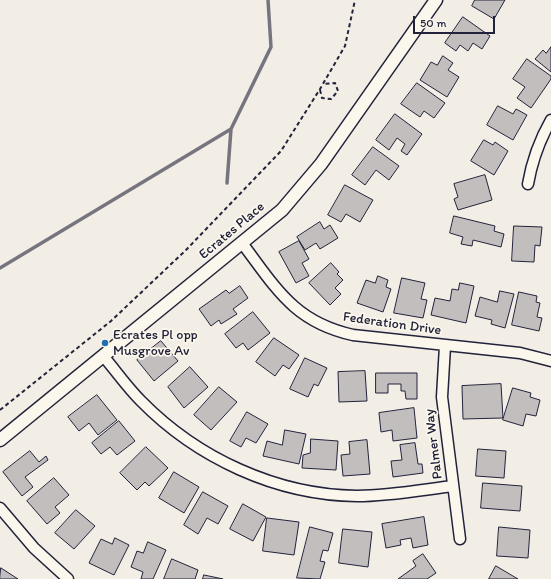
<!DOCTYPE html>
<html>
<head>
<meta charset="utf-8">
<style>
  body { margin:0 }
  #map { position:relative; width:551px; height:579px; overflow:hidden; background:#f2eee5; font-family:Itim,sans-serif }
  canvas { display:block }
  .scale { position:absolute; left:413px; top:16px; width:82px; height:18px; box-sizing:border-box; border:2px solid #22223b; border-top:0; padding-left:5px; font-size:12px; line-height:14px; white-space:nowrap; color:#22223b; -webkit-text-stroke:3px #fbf7ec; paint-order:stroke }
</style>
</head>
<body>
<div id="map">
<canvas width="551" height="579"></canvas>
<div class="scale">50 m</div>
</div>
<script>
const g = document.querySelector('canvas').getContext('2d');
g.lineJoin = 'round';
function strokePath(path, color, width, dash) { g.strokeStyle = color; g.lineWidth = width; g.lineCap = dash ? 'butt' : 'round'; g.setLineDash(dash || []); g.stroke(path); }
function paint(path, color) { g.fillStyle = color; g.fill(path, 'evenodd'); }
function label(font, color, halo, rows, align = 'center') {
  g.font = font + ' Itim,sans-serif'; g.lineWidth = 3.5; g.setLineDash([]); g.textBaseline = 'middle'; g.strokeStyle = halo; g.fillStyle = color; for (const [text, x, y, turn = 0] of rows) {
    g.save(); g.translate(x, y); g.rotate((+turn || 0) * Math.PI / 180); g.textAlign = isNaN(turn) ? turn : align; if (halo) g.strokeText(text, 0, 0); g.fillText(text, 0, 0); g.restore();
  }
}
strokePath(new Path2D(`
  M227,183L231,129
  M0,268L231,129L271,47L268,0`), '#76747f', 3.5);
const building = new Path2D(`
  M475,0H505L494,19L472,6Z
  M463,17L490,36L482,49L473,43L468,51L460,45L456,51L445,43Z
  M551,47V72L535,59L543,50L546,53Z
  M443,56L453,63L448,70L459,77L447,97L420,80L431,62L437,65Z
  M527,59L551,76V79L531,108L517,98L525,87L513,79Z
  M417,83L445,103L434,118L424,111L420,117L401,104Z
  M498,106L513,114L516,109L527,115L513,140L487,125Z
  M395,114L422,134L407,155L401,151L405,144L397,138L389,150L376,140Z
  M484,140L493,145L495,142L508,151L494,175L471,161Z
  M373,147L399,166L389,180L376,170L365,185L352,175Z
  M485,175L492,200L458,210L454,199L458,197L454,184Z
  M345,185L373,200L360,222L346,214L341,222L328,215Z
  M454,216L495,226L494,231L504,234L501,247L473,240L472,246L461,244L463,237L450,233Z
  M320,222L324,229L330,225L338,238L320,249L316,243L305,250L297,237Z
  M514,226L542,227L540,246L535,245L534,262L512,261Z
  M299,241L309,259L302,263L309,276L296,283L279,252Z
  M331,263L339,272L337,274L343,280L335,288L341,294L330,305L309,283Z
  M378,276L388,280L386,287L391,289L383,312L357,303L366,280L375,283Z
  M402,278L425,283L421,299L427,300L423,318L394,313Z
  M460,283L474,286L466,323L431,315L435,298L450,301L452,289L458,290Z
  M240,286L248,298L233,309L237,314L221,324L219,320L211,326L199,309L226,290L229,293Z
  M500,291L514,294L505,328L491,324L492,320L475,316L480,297L497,302Z
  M519,292L537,296L536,302L540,303L537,317L542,318L539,331L512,325Z
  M253,312L270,333L248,350L243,343L236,348L225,334Z
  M274,338L299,355L289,369L283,365L275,376L256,362Z
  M161,341L178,361L154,381L137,360Z
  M305,358L327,368L318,386L314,384L308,397L290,389Z
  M190,367L208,387L184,408L168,387Z
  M365,371L367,401L339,402L338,372Z
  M376,373H417V399H406L405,391H401V384H388V393H376Z
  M501,384L503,418L463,419L462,386Z
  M219,387L237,402L211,430L194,415Z
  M513,388L531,393L530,397L540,400L536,416L526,414L523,426L503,420Z
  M97,395L117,420L98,435L89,423L79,431L68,417Z
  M414,408L417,438L393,441L392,430L381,432L379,413Z
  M247,412L268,424L256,443L246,438L241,447L230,441Z
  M119,421L135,441L117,455L110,447L101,454L92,443Z
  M285,430L306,434L299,464L263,456L267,441L282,445Z
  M311,439L338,441L336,470L302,468L303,455L310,453Z
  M367,440L370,474L343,476L341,455L350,454L349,442Z
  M415,443L418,464H422L423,473L393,477L391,461L402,460L400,445Z
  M146,447L168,468L149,486L145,482L137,490L120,473Z
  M478,449L506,451L504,478L476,476Z
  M30,451L39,462L46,456L48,460L25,477L33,487L22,496L3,472Z
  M174,472L199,487L184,513L159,498Z
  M54,478L69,495L55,507L60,513L47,524L27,501Z
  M483,483L522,486L520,511L481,508Z
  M203,492L228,506L218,524L207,518L198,534L184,525Z
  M243,504L266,517L253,541L230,529Z
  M76,510L95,526L74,549L55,533Z
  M424,517L428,545L413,548L411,538L400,540L401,545L386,548L382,524Z
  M267,518L299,522L294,555L263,551Z
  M310,527L333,533L328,551L323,550L320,561L325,562L320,579L297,578Z
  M499,527L530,530L528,558L497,556Z
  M343,529L372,532L368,567L339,563Z
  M115,538L129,545L114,575L89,563L101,539L112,544Z
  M148,542L166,550L153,579H141L143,572L131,567L137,551L143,553Z
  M423,554L436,573L427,579H398L416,566L413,561Z
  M172,559L198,570L195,579H164Z
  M496,566L518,579H489Z
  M1,568L18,579H0Z
  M204,575L223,579H203Z`);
paint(building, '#c2bebe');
strokePath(building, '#22223b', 1);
const minor = new Path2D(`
  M528,184C532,161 539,141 551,120
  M242,243C276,288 294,322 353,335L520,353L551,361
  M445,346L442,397L460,539
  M104,357C116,371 127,387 141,401C197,458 276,495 357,496C389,496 421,490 453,486
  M0,508L34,548L68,579`);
const tertiary = new Path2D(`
  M0,440L282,210L321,164L436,0`);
strokePath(minor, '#22223b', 13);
strokePath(tertiary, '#22223b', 15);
strokePath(new Path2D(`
  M320,90L322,98L331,99L338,91L335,83L323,84
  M0,410L111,321L186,250L281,151L320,89L345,46L355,0`), '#22223b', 2, [4, 3]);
strokePath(minor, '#fbf7ec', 10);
strokePath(tertiary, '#fbf7ec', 12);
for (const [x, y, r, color] of [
  [105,343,4,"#1f6fb2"]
]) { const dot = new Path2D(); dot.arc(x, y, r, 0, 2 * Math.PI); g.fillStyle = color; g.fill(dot); strokePath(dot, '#fbf7ec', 1.5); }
label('14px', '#22223b', '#fbf7ec', [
  ["Ecrates Place",232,231,-40],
  ["Federation Drive",392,324,8],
  ["Palmer Way",434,444,-97]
]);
label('14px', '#22223b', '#fbf7ec', [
  ["Ecrates Pl opp",113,335],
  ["Musgrove Av",113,351]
], 'left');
</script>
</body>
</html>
